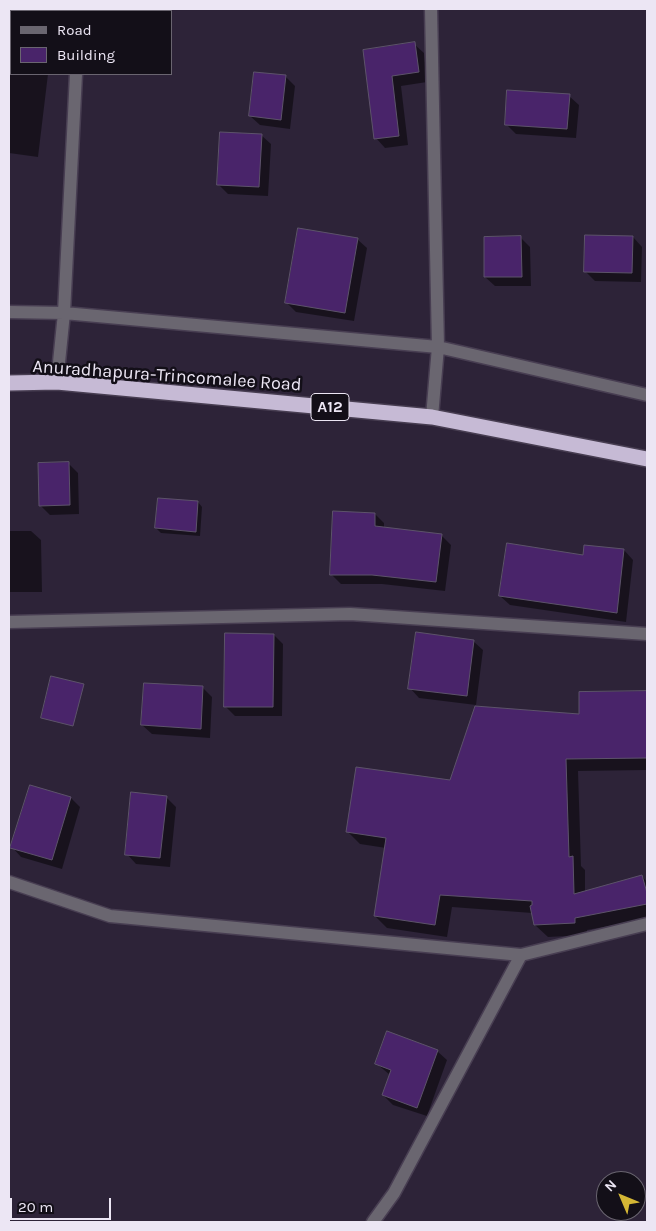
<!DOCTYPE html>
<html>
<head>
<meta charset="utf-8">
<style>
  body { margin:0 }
  #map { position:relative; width:656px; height:1231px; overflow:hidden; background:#2d2338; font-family:Karla,sans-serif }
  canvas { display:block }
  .frame { position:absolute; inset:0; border:10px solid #ece6f4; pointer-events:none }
  .legend { position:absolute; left:10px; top:10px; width:162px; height:65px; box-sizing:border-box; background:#130f18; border:1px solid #6a6570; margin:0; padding:6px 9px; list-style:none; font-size:15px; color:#ece6f4 }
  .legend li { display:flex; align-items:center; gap:10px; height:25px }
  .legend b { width:25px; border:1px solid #6a6570 }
  .north { position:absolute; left:596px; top:1171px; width:50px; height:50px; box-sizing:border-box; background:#130f18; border:1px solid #6a6570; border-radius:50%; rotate:315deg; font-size:14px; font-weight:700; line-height:20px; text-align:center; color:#ece6f4 }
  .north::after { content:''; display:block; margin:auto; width:18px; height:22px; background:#d4b635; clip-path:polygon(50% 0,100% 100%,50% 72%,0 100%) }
  .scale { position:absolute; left:10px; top:1198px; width:101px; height:22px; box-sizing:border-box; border:2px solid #ece6f4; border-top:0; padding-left:6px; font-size:15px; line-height:18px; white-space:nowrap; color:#ece6f4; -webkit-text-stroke:4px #130f18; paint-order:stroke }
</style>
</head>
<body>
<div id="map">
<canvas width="656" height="1231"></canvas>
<div class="frame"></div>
<ul class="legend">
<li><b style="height:6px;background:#6a6670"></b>Road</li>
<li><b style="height:14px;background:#49246a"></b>Building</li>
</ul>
<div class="north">N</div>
<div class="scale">20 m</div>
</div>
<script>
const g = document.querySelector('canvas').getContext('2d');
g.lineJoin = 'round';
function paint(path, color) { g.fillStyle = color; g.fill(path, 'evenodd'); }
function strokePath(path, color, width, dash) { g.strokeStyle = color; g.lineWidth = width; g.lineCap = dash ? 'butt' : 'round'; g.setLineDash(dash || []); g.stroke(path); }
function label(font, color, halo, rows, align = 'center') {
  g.font = font + ' Karla,sans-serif'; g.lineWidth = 5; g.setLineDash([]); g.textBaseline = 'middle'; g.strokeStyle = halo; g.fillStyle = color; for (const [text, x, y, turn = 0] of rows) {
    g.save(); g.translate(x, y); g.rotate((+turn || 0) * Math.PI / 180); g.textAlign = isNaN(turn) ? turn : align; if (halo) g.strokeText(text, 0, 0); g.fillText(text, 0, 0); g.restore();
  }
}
paint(new Path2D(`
  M9,14H11V74H48L38,157L9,153Z
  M414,44L424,53L427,82L401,86L408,145L385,148L376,138L364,51Z
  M285,76L295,86L290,129L260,125L250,116Z
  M569,96L579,105L576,138L516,134L506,124Z
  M261,135L271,144L268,196L228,194L218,184Z
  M520,237L530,247L531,286H495L485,277Z
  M633,237L642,247L641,282L595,281L585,271Z
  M357,239L367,248L354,321L296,312L286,302Z
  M69,464L78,473L79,514L50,515L40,505Z
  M198,502L202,507L200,536L161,533L156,528Z
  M375,514L384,523V529L441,535L451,545L445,591L382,584H341L331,574Z
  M9,531H31L41,540L42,592H9Z
  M585,546L624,550L633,560L626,622L510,605L500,596L584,556Z
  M274,635L283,644L282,716H235L225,706Z
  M473,641L483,650L476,705L419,698L410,688Z
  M203,688L212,697L210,738L152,734L142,725Z
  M647,692V770L578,771L581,866L585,870V892L642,876L647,882V919L587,930V935L548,937L535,925L532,913L452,907L447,937L387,928L375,916L386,848L360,844L348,832L580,716V693Z
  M31,786L71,798L80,807L62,869L21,857L12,847Z
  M166,797L176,807L170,867L136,864L127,854Z
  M437,1051L447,1060L427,1116L393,1105L383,1095L390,1075L377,1064Z`), '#0007');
const building = new Path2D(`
  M415,42L419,72L392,76L399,136L374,139L363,50Z
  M254,72L286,75L281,120L249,116Z
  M507,90L570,94L567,129L505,125Z
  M220,132L262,134L259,187L217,185Z
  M298,228L358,238L345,313L285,303Z
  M585,235L633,236L632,273L584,272Z
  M521,236L522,277H484V237Z
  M69,462L70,505L39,506L38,463Z
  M158,498L198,501L196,532L155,528Z
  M333,511L375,513V526L442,534L436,582L372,575H330Z
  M507,543L583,555L584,545L624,549L617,613L499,596Z
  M416,632L474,640L467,696L408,689Z
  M225,633L274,634L273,707H224Z
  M51,676L84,684L73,726L41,718Z
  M144,683L203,686L201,729L141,725Z
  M647,691V758L566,759L569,857L573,856L574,894L642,875L647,893V904L575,918V923L534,925L530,906L532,905V901L440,895L435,925L374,916L386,838L346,832L356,767L450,780L475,706L579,714V692Z
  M30,785L71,797L52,860L10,848Z
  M131,792L167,796L160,858L125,855Z
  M387,1031L438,1050L417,1108L382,1095L391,1070L375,1064Z`);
paint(building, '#49246a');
strokePath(building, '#5d536a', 1);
const minor = new Path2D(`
  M431,9L438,347L432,417
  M78,11L79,9
  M9,312L64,313L438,347L647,395
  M57,382L64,313L76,74
  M9,622L350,614L647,634
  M9,882L110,916L521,955L647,924
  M373,1222L394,1193L521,955`);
const highway = new Path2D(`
  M9,383L57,382L432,417L647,459`);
strokePath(minor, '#483e52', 15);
strokePath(highway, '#483e52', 18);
strokePath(minor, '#6a6670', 12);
strokePath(highway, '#c6bad5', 15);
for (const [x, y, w] of [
  [330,407,38]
]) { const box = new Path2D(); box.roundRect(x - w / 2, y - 13.5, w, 27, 4); g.fillStyle = '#130f18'; g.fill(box); strokePath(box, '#ece6f4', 1); }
label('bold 16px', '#ece6f4', null, [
  ["A12",330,407]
]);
label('18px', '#ece6f4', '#130f18', [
  ["Anuradhapura-Trincomalee Road",167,376,4]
]);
</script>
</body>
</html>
